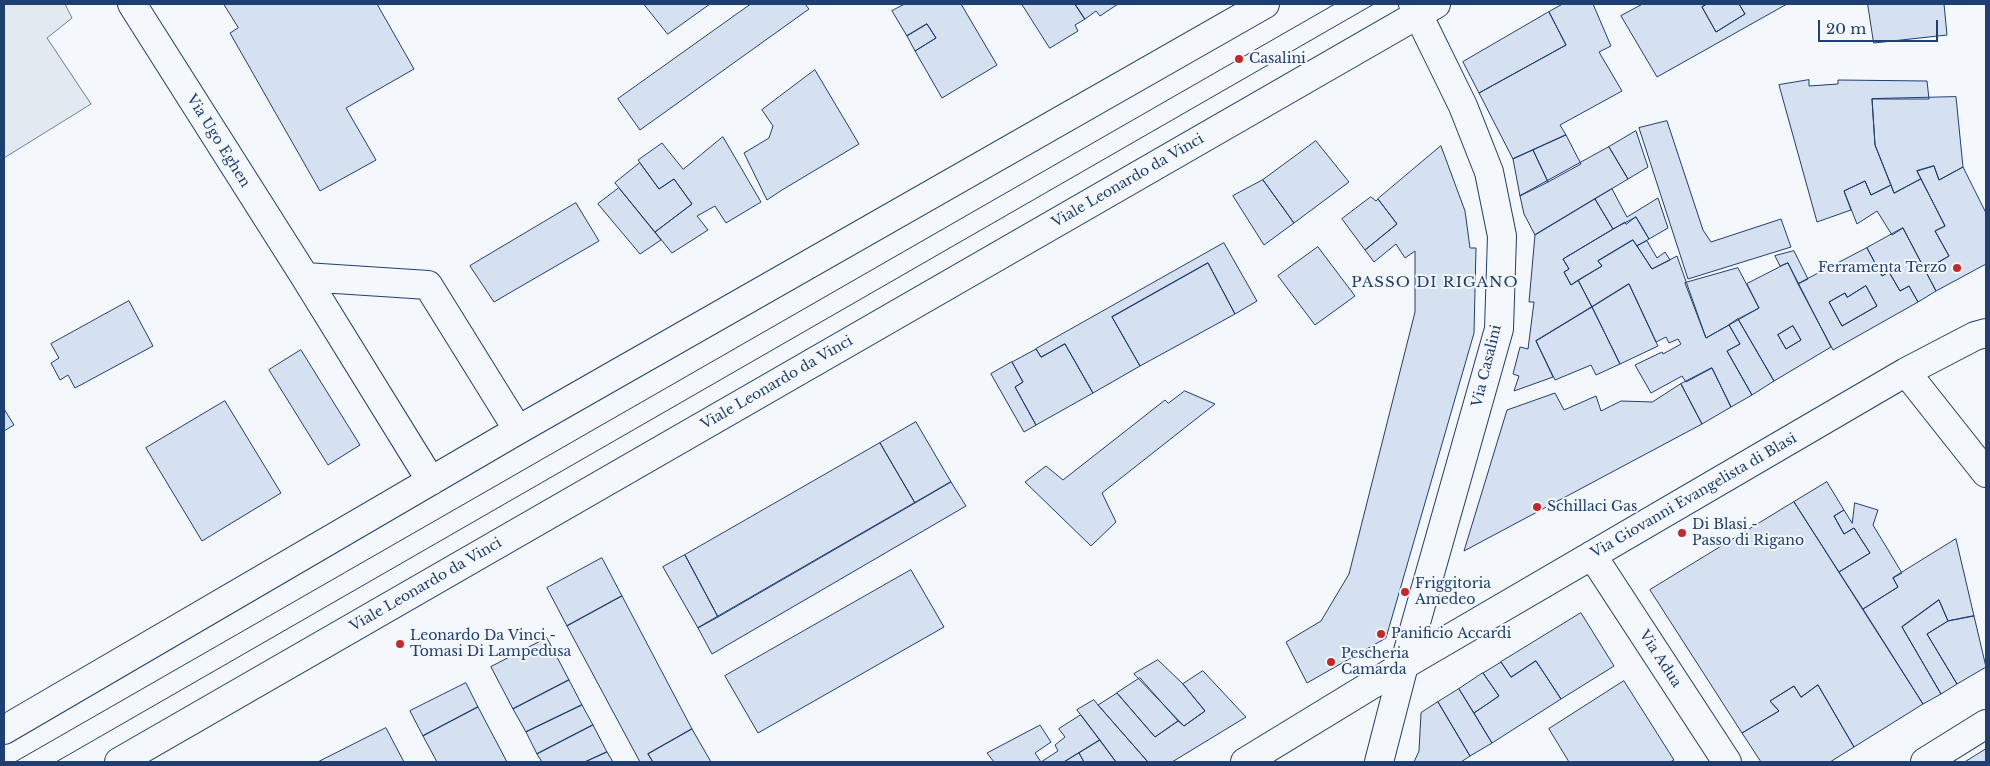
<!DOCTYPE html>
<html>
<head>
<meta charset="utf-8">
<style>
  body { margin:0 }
  #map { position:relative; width:1990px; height:766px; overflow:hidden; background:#f4f7fb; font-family:"Libre Baskerville",serif }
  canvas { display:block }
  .frame { position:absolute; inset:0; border:5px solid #1d3f73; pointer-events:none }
  .scale { position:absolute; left:1818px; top:20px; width:120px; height:22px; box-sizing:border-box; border:2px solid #1d3f73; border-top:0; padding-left:6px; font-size:15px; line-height:18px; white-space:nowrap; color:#1d3f73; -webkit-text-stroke:4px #f4f7fb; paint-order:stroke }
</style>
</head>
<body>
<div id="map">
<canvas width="1990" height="766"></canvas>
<div class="frame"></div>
<div class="scale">20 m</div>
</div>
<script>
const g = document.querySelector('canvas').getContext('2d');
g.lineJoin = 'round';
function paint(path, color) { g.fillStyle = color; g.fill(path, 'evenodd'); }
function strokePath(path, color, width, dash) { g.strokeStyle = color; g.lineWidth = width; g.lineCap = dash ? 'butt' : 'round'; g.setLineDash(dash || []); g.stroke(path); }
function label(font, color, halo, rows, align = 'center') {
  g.font = font + ' "Libre Baskerville",serif'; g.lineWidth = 4; g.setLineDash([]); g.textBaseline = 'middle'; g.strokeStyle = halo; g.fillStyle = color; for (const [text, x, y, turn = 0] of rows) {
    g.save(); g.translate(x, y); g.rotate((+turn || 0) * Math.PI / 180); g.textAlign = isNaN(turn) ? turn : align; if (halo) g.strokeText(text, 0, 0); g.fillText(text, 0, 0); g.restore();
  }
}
const green = new Path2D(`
  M4,4H65L72,18L47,38L91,104L4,158Z`);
paint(green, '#e3e9f0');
strokePath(green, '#687fa3', 1);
const building = new Path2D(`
  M224,4H377L414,69L346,108L376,160L320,191L230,33L238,28Z
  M644,4H710L668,34Z
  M751,4H805L809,9L640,130L618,99Z
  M905,4H961L997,65L942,98L915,51L936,38L927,24L907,36L892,11Z
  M1022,4H1075L1085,19L1075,25L1078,31L1050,48Z
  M1075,4H1118L1100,16L1096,11L1085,19Z
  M1563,4H1593L1611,46L1599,52L1622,91L1560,125L1566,135L1513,159L1479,93L1566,45L1549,12Z
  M1643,4H1707L1702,7L1716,32L1745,14L1739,4H1787L1657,77L1621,16Z
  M1707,4H1739L1745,14L1716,32L1702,7Z
  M1868,4H1944L1947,35L1874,43Z
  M1549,12L1566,45L1479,93L1463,62Z
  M927,24L936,38L915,51L907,36Z
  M815,70L859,144L782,190L767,200L744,153L769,138L773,126L762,110Z
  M1809,80V86L1838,84V80L1927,81L1929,99H1872L1875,145L1891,185L1871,195L1865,181L1844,191L1851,210L1817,222L1779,85Z
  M1956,97L1963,167L1939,180L1934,166L1917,171L1921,179L1894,193L1875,145L1872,99Z
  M1667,121L1703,230L1711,242L1781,219L1791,247L1688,279L1639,128Z
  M1636,131L1648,167L1628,179L1609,147Z
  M1566,135L1581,164L1548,182L1533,150Z
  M723,137L761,202L726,223L715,206L697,216L708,230L672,253L655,232L692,204L674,179L659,189L638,160L662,143L683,169Z
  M1316,141L1349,182L1294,223L1263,180Z
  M1441,146L1465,211L1470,248H1476L1474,333L1386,638L1307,683L1286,642L1321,621L1349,574L1415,312V251L1405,258L1396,244L1374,262L1365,250L1397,224L1378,199Z
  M1609,147L1628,179L1535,235L1524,214L1520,196Z
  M1533,150L1548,182L1520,196L1513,159Z
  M640,163L659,189L674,179L692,204L655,232L615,183Z
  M1934,166L1939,180L1963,167L1986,213V264L1936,291L1925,270L1949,256L1935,231L1945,226L1917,171Z
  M1921,179L1945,226L1935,231L1949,256L1925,270L1903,228L1892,235L1877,211L1857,224L1844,191L1865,181L1871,195L1891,185L1894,193Z
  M1263,180L1294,223L1264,245L1233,196Z
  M619,188L661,240L640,254L598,204Z
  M1612,189L1627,217L1658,198L1668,228L1649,239L1636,217L1613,229L1595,199Z
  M1371,197L1376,201L1378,199L1397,224L1365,250L1342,219Z
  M1595,199L1613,229L1563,259L1569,269L1564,272L1571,285L1578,280L1592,307L1536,341L1553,377L1514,391L1519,376L1513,374L1520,347L1528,349L1534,302H1529L1535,235Z
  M576,203L599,241L494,302L470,266Z
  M1636,217L1649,239L1637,246L1633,240L1598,261L1602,266L1571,285L1564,272L1569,269L1563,259L1625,222L1626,224Z
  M1903,228L1936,291L1918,302L1909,286L1900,291L1889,272L1882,276L1867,248Z
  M1633,240L1652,269L1677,256L1706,338L1729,325L1740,344L1727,351L1752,395L1731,407L1712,368L1686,382L1682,376L1651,393L1635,365L1662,352L1663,354L1681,344L1678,339L1669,343L1666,337L1656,342L1629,284L1592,307L1578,280L1602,266L1598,261Z
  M1647,241L1657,258L1665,252L1670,260L1652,269L1637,246Z
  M1224,243L1257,301L1235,314L1208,263L1112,317L1140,366L1093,393L1065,344L1041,357L1036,349Z
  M1318,247L1355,296L1315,325L1278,276Z
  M1867,248L1882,276L1889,272L1900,291L1909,286L1918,302L1833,350L1798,284ZM1866,286L1877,306L1842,326L1829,302L1845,293L1847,297Z
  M1794,251L1808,279L1798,284L1788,263L1780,266L1775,256Z
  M1208,263L1235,314L1140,366L1112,317Z
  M1788,263L1831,347L1774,381L1738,319L1759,308L1747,284ZM1793,326L1801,340L1786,349L1778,335Z
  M1738,268L1759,308L1706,338L1685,283Z
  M1629,284L1658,346L1620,364L1592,307Z
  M1866,286L1877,306L1842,326L1829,302L1845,293L1847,297Z
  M129,301L153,346L75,388L68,375L60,380L51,363L59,358L51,344Z
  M1592,307L1620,364L1596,375L1591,365L1555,380L1536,341Z
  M1738,319L1774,381L1752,395L1727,351L1740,344L1729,325Z
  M1793,326L1801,340L1786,349L1778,335Z
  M1065,344L1093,393L1036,425L1015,387L1023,382L1012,362L1036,349L1041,357Z
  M301,350L360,445L328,465L269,370Z
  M1012,362L1023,382L1015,387L1036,425L1024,432L991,374Z
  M1712,368L1731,407L1702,424L1681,384Z
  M1681,384L1702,424L1464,551L1507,410L1555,393L1564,410L1596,396L1601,411L1621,401L1652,402Z
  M1185,391L1215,404L1102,493L1116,522L1091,546L1025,482L1046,466L1063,480L1165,400L1168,403Z
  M225,401L281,493L202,541L146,448Z
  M4,409L14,425L4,431Z
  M916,422L951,482L915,503L880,443Z
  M880,443L915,503L718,617L685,555Z
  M951,482L966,506L712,654L698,628Z
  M1827,482L1844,510L1834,516L1844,534L1854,528L1870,553L1839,572L1794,502Z
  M1794,502L1923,704L1854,747L1818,685L1801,697L1794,686L1770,701L1779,711L1742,733L1650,590Z
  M1855,503L1878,510L1873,525L1902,573L1893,578L1898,587L1863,609L1839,572L1870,553L1854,528L1844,534L1834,516L1844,510L1852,523Z
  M1956,539L1974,616L1948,621L1939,600L1902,627L1941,694L1923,704L1863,609L1898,587L1893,578Z
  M685,555L718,617L698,628L663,567Z
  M602,558L622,596L567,626L547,588Z
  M911,570L944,627L758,733L725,676Z
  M622,596L692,729L648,754L653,762H640L567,626Z
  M1939,600L1948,621L1927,634L1957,684L1941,694L1902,627Z
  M1581,613L1614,666L1561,699L1536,661L1511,677L1501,662Z
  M1974,616L1986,667L1957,684L1927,634L1948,621Z
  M547,638L569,680L513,709L491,667Z
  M1158,660L1183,684L1205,711L1184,726L1134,674Z
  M1536,661L1561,699L1492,743L1474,713L1499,696L1483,673L1501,662L1511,677Z
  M1203,671L1246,717L1172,762H1148L1098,705L1117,693L1155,737L1178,721L1184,726L1205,711L1183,684Z
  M1483,673L1499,696L1474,713L1459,689Z
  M1140,678L1178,721L1155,737L1117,693Z
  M569,680L582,705L526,732L513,709Z
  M1624,681L1674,760L1670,762H1569L1549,729Z
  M466,683L478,707L423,736L410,711Z
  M1818,685L1854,747L1830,762H1761L1742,733L1779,711L1770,701L1794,686L1801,697Z
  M1459,689L1492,743L1470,756L1438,702Z
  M1094,700L1098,705L1148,762H1116L1077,710Z
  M1438,702L1470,756L1461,762H1414L1419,751L1421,713Z
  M582,705L593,725L537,754L526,732Z
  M478,707L507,762H437L423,736Z
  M1081,715L1100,740L1064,762H994L987,753L1040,725L1051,742L1035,753L1041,762L1058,751L1055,745L1065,737L1059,729Z
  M593,725L607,752L585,762H542L537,754Z
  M386,728L404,762H318Z
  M692,729L711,762H653L648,754Z
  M1100,740L1116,762H1084L1079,753Z
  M1986,749V762H1965Z
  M607,752L613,762H585Z
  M1079,753L1084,762H1064Z`);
paint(building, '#d5e0f0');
strokePath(building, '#1d3f73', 1);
const minor = new Path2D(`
  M132,4L305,277L431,481
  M305,277L428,285L518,430
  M1906,372L1986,473
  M1592,555L1727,762
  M4,730L518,430L1265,4
  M119,762L1436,4
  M1245,762L1404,665L1906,372L1975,336L1986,333
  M1379,762L1404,665L1499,329L1502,236L1489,172L1463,106L1413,4
  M1925,762L1986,724`);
strokePath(minor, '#1d3f73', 30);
strokePath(minor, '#f4f7fb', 28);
strokePath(new Path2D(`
  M15,762L1335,4
  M56,762L1374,4`), '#1d3f73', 1);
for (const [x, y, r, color] of [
  [1239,59,5,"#c62828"],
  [1957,268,5,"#c62828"],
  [1537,507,5,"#c62828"],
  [1682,533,5,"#c62828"],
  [1405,592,5,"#c62828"],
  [1381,634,5,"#c62828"],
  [400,644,5,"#c62828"],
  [1331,662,5,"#c62828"]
]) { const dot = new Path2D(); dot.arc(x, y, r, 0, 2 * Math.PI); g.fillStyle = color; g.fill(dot); strokePath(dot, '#f4f7fb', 2); }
label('14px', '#1d3f73', '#f4f7fb', [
  ["Casalini",1249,59],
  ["Ferramenta Terzo",1947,268,"right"],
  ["Schillaci Gas",1547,507],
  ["Di Blasi -",1692,525],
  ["Passo di Rigano",1692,541],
  ["Friggitoria",1415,584],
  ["Amedeo",1415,600],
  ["Panificio Accardi",1391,634],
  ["Leonardo Da Vinci -",410,636],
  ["Tomasi Di Lampedusa",410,652],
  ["Pescheria",1341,654],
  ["Camarda",1341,670]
], 'left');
label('14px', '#1d3f73', '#f4f7fb', [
  ["Via Ugo Eghen",218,141,58],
  ["Viale Leonardo da Vinci",1128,181,-30],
  ["Via Casalini",1487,366,-76],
  ["Viale Leonardo da Vinci",777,383,-30],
  ["Via Giovanni Evangelista di Blasi",1694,496,-30],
  ["Viale Leonardo da Vinci",426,585,-30],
  ["Via Adua",1660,659,57]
]);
g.letterSpacing = '1px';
label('15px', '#1d3f73', '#f4f7fb', [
  ["PASSO DI RIGANO",1435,283]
]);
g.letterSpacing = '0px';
</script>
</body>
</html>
